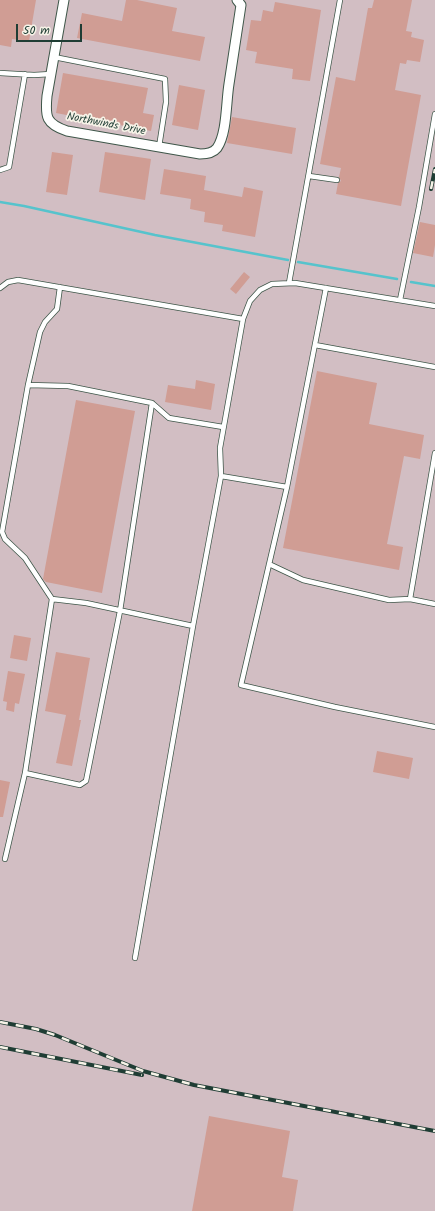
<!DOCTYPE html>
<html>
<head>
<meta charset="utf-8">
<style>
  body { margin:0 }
  #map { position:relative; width:435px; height:1211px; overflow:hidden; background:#ebe1c0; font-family:Kalam,sans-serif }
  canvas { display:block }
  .scale { position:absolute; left:16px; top:24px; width:66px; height:18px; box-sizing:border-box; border:2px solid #1f3d34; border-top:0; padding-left:5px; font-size:12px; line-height:14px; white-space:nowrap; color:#1f3d34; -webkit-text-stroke:3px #f7f3e8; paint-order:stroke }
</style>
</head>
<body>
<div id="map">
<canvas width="435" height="1211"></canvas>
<div class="scale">50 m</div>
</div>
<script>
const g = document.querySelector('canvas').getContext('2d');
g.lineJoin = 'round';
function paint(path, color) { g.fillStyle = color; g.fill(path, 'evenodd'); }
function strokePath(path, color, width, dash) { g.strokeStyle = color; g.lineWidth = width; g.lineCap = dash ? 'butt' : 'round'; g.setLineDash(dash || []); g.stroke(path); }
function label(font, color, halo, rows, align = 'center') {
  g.font = font + ' Kalam,sans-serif'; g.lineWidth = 3.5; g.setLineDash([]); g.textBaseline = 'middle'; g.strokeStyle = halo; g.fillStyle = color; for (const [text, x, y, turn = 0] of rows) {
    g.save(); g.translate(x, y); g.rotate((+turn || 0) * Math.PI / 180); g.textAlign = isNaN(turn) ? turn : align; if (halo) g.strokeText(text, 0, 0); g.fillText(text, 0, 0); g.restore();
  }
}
paint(new Path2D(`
  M0,0H435V1211H0Z`), '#d2bec3');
strokePath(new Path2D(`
  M0,202L24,206L155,235L288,260
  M298,262L397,279
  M411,282L435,286`), '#56c3cc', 2.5);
paint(new Path2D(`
  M0,0H36L29,41L12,39L11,47L0,45Z
  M126,0H137L177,8L172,31L205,37L200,61L77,38L82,13L122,21Z
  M374,0H412L406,31L412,32L411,37L424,40L420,62L407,60L406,64L400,63L395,90L421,95L401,206L336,194L338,183L341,181L339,177L341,168L320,164L336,77L355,81L368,8H372Z
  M275,2L321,10L310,81L292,79L293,69L255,63L257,52L246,50L251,20L261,21L263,10L273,12Z
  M63,73L148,88L143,113L154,115L151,131L56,113Z
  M179,85L205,90L198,130L172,125Z
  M232,117L296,128L292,154L227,143Z
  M52,152L73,155L67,195L46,192Z
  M105,152L151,159L145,200L99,192Z
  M164,169L206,176L204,190L242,197L244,187L263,191L255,237L222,231L223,225L204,222L205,212L190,209L191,199L160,194Z
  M420,222L435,225V245L433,257L413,253Z
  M244,272L250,277L236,294L230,289Z
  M317,371L377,383L369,424L424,435L420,459L404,456L387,544L403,547L399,570L283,548Z
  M196,380L215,384L211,410L165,402L168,385L195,389Z
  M76,400L135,411L102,593L46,582L43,579Z
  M14,635L31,638L27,661L10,658Z
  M56,652L90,658L79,720H81L72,766L56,763L66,715L45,711Z
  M8,671L25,674L19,704L15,703L14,712L6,710L7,702L3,701Z
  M377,751L413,758L409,779L373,772Z
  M0,780L10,782L3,817H0Z
  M209,1116L290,1131L282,1177L298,1180L293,1211H192Z`), '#d09d94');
const service = new Path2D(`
  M54,57L165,79L166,102L159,147
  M0,73L34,75L51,74
  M0,170L9,167L25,74
  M309,176L337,180
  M289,283L340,0
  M0,288L8,282L18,280L243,319
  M326,288L287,487L241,685L335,707L435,727
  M400,300L419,207L435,114
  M315,345L435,367
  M28,385L40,332L45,322L57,309L60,287
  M435,453L410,599L435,604
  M221,476L287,487
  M269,564L303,580L389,600L410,599
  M52,599L86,603L193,626
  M25,773L80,785L86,781L120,611L152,403
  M5,859L25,773L52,599L25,558L5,539L2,532L28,385L68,386L152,403L169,418L223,427
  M135,958L193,626L221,476L220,448L243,319L250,301L260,290L272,284L295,283L435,306`);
const minor = new Path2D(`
  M64,0L47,96C45,117 46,124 67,131L200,154C206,154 213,153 217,148C227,134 226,102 229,84C233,58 237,31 241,5L237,0`);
strokePath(service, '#3e5649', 6);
strokePath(minor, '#3e5649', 11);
strokePath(service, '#fff', 4.5);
strokePath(minor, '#fff', 9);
const rail = new Path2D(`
  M431,189L435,169
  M0,1022L36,1029L55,1035L143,1071L194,1085L435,1131
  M0,1047L142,1075`);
strokePath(rail, '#1f3d34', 4);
strokePath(rail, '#f7f3e8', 2.5, [8]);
label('11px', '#1f3d34', '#f7f3e8', [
  ["Northwinds Drive",106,125,11]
]);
</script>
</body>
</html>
